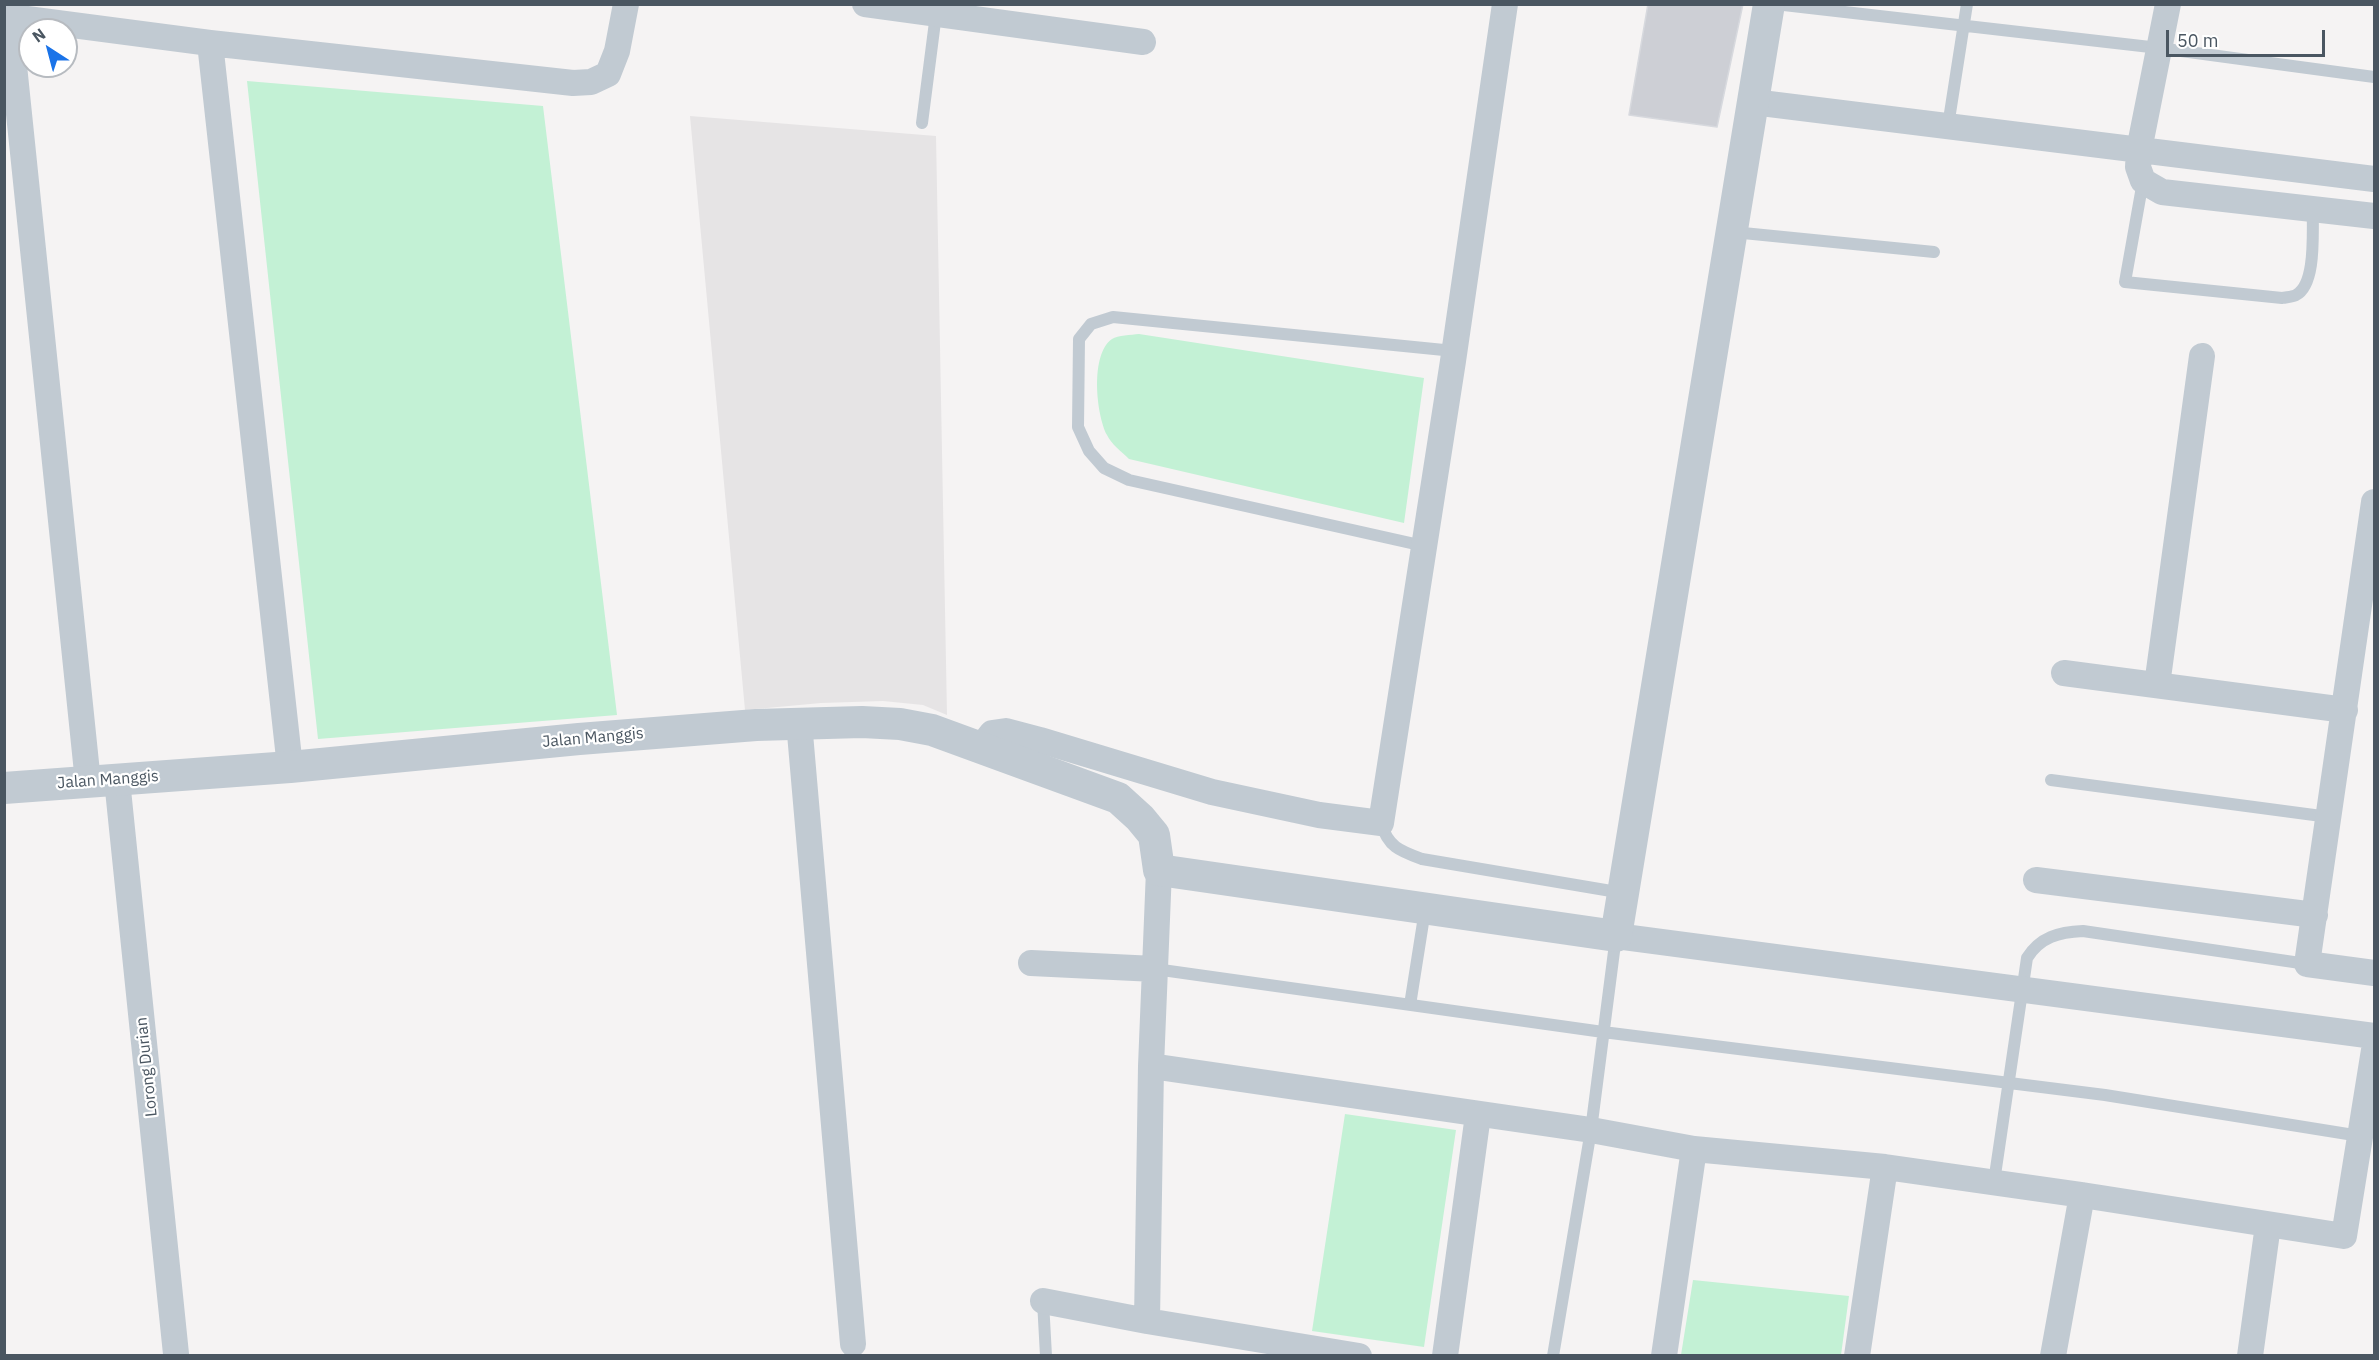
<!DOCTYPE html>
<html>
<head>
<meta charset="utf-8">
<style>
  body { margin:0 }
  #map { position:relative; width:2379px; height:1360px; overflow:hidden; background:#f5f3f3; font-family:"IBM Plex Sans",sans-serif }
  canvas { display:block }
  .frame { position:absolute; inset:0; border:6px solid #4a5661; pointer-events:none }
  .north { position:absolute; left:18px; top:18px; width:60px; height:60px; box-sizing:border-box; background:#fff; border:2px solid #b7bbc0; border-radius:50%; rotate:324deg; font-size:16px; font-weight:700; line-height:24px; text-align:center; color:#4a5661 }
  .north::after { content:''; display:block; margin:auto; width:21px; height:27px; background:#1a73e8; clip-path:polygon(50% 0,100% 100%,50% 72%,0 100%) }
  .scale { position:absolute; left:2166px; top:30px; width:159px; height:27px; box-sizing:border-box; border:3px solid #4a5661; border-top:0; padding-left:8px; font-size:18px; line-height:21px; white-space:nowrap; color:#4a5661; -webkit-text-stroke:4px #fff; paint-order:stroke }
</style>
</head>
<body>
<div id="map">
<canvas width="2379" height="1360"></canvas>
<div class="frame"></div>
<div class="north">N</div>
<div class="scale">50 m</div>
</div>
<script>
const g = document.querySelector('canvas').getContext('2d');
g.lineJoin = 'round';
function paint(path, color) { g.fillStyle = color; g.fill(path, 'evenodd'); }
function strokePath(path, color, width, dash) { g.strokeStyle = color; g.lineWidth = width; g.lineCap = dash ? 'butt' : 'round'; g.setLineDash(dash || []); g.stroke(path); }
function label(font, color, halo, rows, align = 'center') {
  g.font = font + ' "IBM Plex Sans",sans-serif'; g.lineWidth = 4.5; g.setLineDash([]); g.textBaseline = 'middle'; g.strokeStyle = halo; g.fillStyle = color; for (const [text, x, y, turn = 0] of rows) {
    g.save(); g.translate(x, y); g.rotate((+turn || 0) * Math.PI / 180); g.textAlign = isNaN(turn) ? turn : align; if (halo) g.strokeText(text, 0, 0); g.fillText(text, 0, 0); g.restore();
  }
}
paint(new Path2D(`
  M690,116L936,136L947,715L923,705L883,701L821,703L745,710Z`), '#e6e4e5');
paint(new Path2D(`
  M247,81L543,106L617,715L318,739Z
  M1139,334L1424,378L1404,523L1129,459C1122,452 1111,444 1107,435C1096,414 1090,354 1112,339C1118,335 1131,335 1139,334Z
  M1345,1114L1456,1130L1424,1347L1312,1331Z
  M1693,1280L1849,1296L1841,1355H1681Z`), '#c3f1d5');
const building = new Path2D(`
  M1648,4H1743L1717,127L1629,115Z`);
paint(building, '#cdcfd5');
strokePath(building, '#d7d9de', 1.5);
strokePath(new Path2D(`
  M1775,4L2159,48L2374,77
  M922,123L936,14
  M1948,126L1967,4
  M2143,181L2125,282L2282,298C2286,297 2293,297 2296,295C2317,284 2312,230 2313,209
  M1733,232L1934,252
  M1424,546L1129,480L1104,468L1089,451L1078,427L1079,339L1091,324L1113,317L1454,351
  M2051,780L2329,817
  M1381,823C1388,847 1400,851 1422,859L1623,893
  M1155,969L1603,1032L2105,1095L2360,1136
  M1410,1005L1425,910
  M1994,1182L2027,958C2040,937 2059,932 2083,931L2307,964
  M1043,1301L1046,1356
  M1553,1356L1591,1130L1616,936`), '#c1cad2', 12);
strokePath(new Path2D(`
  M865,4L1143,42
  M2168,4L2139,150L2138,167L2143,181L2162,192L2374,216
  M4,16L210,43L573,83L591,82L608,74L617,51L626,4
  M9,17L88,782
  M210,43L290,767
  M1753,102L2374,179
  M2374,502L2307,964L2374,973
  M2064,673L2345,710
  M2157,685L2202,356
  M799,722L853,1344
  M981,747L992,733L1006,731L1040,740L1212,792L1319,815L1381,823L1453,361L1505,4
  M117,780L176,1354
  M2036,880L2315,915
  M1616,936L2374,1036
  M1031,963L1155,969
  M1151,1066L1591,1130L1694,1149L1885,1167L2082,1195L2344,1236L2374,1050
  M1043,1301L1147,1321L1359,1356
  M1147,1321L1151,1066L1159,870
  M1445,1356L1478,1115
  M1664,1356L1694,1149
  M1857,1356L1885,1167
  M2053,1356L2082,1195
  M2250,1356L2268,1225`), '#c1cad2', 26);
strokePath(new Path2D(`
  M4,788L290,767L579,739L756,725L862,722L900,724L932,730L1118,798L1140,818L1154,835L1159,870L1616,936L1769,4`), '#c1cad2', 32);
label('16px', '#4a5661', '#fff', [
  ["Jalan Manggis",593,738,-5],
  ["Jalan Manggis",108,780,-4],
  ["Lorong Durian",147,1067,-96]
]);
</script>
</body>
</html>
